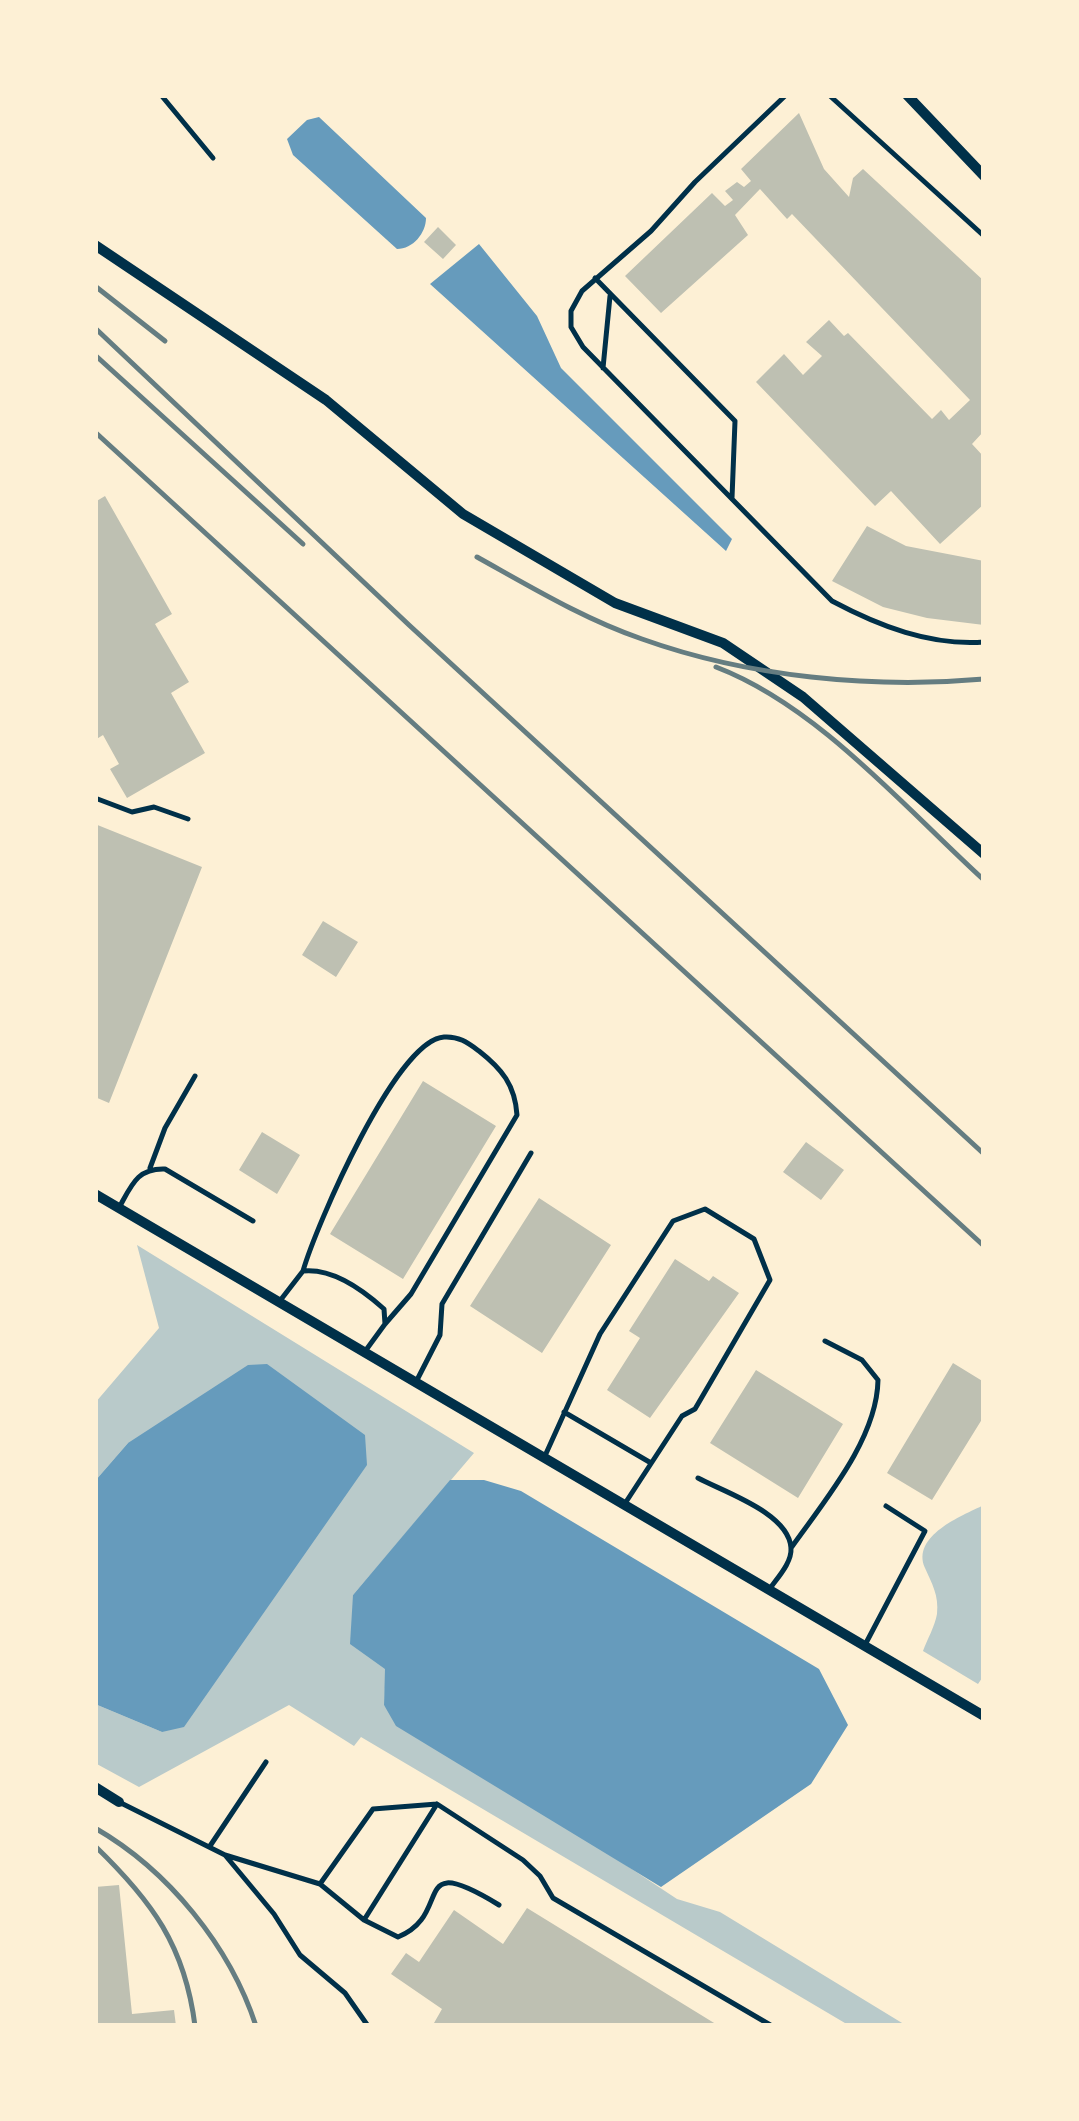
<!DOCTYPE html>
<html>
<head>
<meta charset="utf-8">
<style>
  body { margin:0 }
  #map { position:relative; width:1079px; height:2121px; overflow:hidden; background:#fdf0d5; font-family:Commissioner,sans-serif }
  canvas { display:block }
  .frame { position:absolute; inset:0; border:98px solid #fdf0d5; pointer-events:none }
</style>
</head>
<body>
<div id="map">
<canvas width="1079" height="2121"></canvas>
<div class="frame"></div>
</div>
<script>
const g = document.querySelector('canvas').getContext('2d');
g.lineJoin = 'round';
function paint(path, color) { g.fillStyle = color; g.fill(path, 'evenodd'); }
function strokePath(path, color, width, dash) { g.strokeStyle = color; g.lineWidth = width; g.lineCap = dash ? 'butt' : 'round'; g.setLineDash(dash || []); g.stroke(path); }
paint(new Path2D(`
  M137,1245L474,1453L353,1595L386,1669L384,1705L677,1899L720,1912L907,2026H850L361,1737L354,1746L289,1705L139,1787L95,1763V1704L162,1732L128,1443L95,1481V1403L159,1328Z
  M984,1505V1675L978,1684L923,1651C927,1640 935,1626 937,1614C939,1595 932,1584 925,1568C911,1536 961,1516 984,1505Z`), '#b9caca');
paint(new Path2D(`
  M319,117L426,218C426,233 413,249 397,249L293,155L287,139L307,120Z
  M479,244L537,316L561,368L732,539L726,551L430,284Z
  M267,1364L365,1435L367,1465L184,1727L162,1732L95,1704V1481L128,1443L248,1365Z
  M450,1480H484L521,1491L819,1669L848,1725L811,1784L661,1887L396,1726L384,1705L385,1669L350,1644L353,1595Z`), '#669bbc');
paint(new Path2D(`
  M799,113L824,169L849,197L853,178L863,169L984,281V431L972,444L984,457V504L940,544L891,491L875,506L756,382L784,354L803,375L822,356L806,342L829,320L844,336L848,333L932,419L941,410L949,420L970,400L792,214L787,219L760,189L735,215L748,235L661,313L625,276L712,193L725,206L733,200L725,191L737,182L744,187L751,181L741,169Z
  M438,227L456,245L443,259L424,242Z
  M105,496L172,614L155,624L189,682L171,693L205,753L127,798L110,769L119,764L103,735L95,740V502Z
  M867,526L906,546L984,561V625L927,618L883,607L832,581Z
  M95,824L202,867L109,1103L95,1097Z
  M323,921L358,942L336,977L302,955Z
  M423,1081L496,1126L403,1279L330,1234Z
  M262,1132L300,1155L277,1194L239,1170Z
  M806,1142L844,1170L821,1200L783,1172Z
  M539,1198L611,1245L542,1353L470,1306Z
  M675,1259L709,1281L713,1276L739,1293L650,1418L607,1390L640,1338L629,1331Z
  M953,1363L984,1382V1416L932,1500L887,1473Z
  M756,1370L843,1424L798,1498L710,1443Z
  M119,1885L132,2014L174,2010L176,2026H95V1887Z
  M527,1908L719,2026H439L434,2023L442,2009L391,1974L406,1953L419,1962L454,1910L503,1944Z`), '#bec0b2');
strokePath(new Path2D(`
  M161,95L213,158
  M786,95L695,182L651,231L582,291L571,311V327L583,347L832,601C879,626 930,646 984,642
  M829,95L984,236
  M595,278L735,421L732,498
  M603,368L610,296
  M95,798L132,812L154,807L188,819
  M150,1168L165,1128L195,1076
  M120,1206C132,1184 138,1168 165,1169L253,1221
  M303,1271C316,1226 396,1040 444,1037C459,1036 468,1043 479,1051C502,1069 515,1085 517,1115L411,1294L385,1324
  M279,1302L303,1271C332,1268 363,1290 384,1309L385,1324L366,1350
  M417,1380L440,1335L442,1304L531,1153
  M564,1412L651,1463
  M544,1458L600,1334L673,1221L705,1209L754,1239L770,1280L695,1409L682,1416L624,1505
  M698,1478C724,1492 789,1513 791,1548C792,1563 777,1578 769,1590
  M791,1548C825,1500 877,1439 878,1380L862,1360L825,1341
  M866,1643L925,1531L886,1506
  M119,1802L225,1855L274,1914L300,1955L345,1993L368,2026
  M210,1846L266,1762
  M225,1855L320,1884L373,1809L437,1804L523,1860L540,1876L553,1898L772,2026
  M320,1884L364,1920L398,1937C455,1914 407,1849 499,1905
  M364,1920L437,1804`), '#003049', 5);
strokePath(new Path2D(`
  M907,95L984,176
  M95,245L326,400L463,514L615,603L723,643L803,697L984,854
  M95,1194L984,1716
  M95,1787L119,1802`), '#003049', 10);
strokePath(new Path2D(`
  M95,286L165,341
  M95,328L409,625L984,1154
  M95,355L303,544
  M95,432L984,1246
  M477,557C531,587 584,619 642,639C748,677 873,689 984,679
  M716,667C818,706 904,807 984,880
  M95,1828C168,1870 230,1946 256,2026
  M95,1846C152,1901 185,1946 195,2026`), '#657d81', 5);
</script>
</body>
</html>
